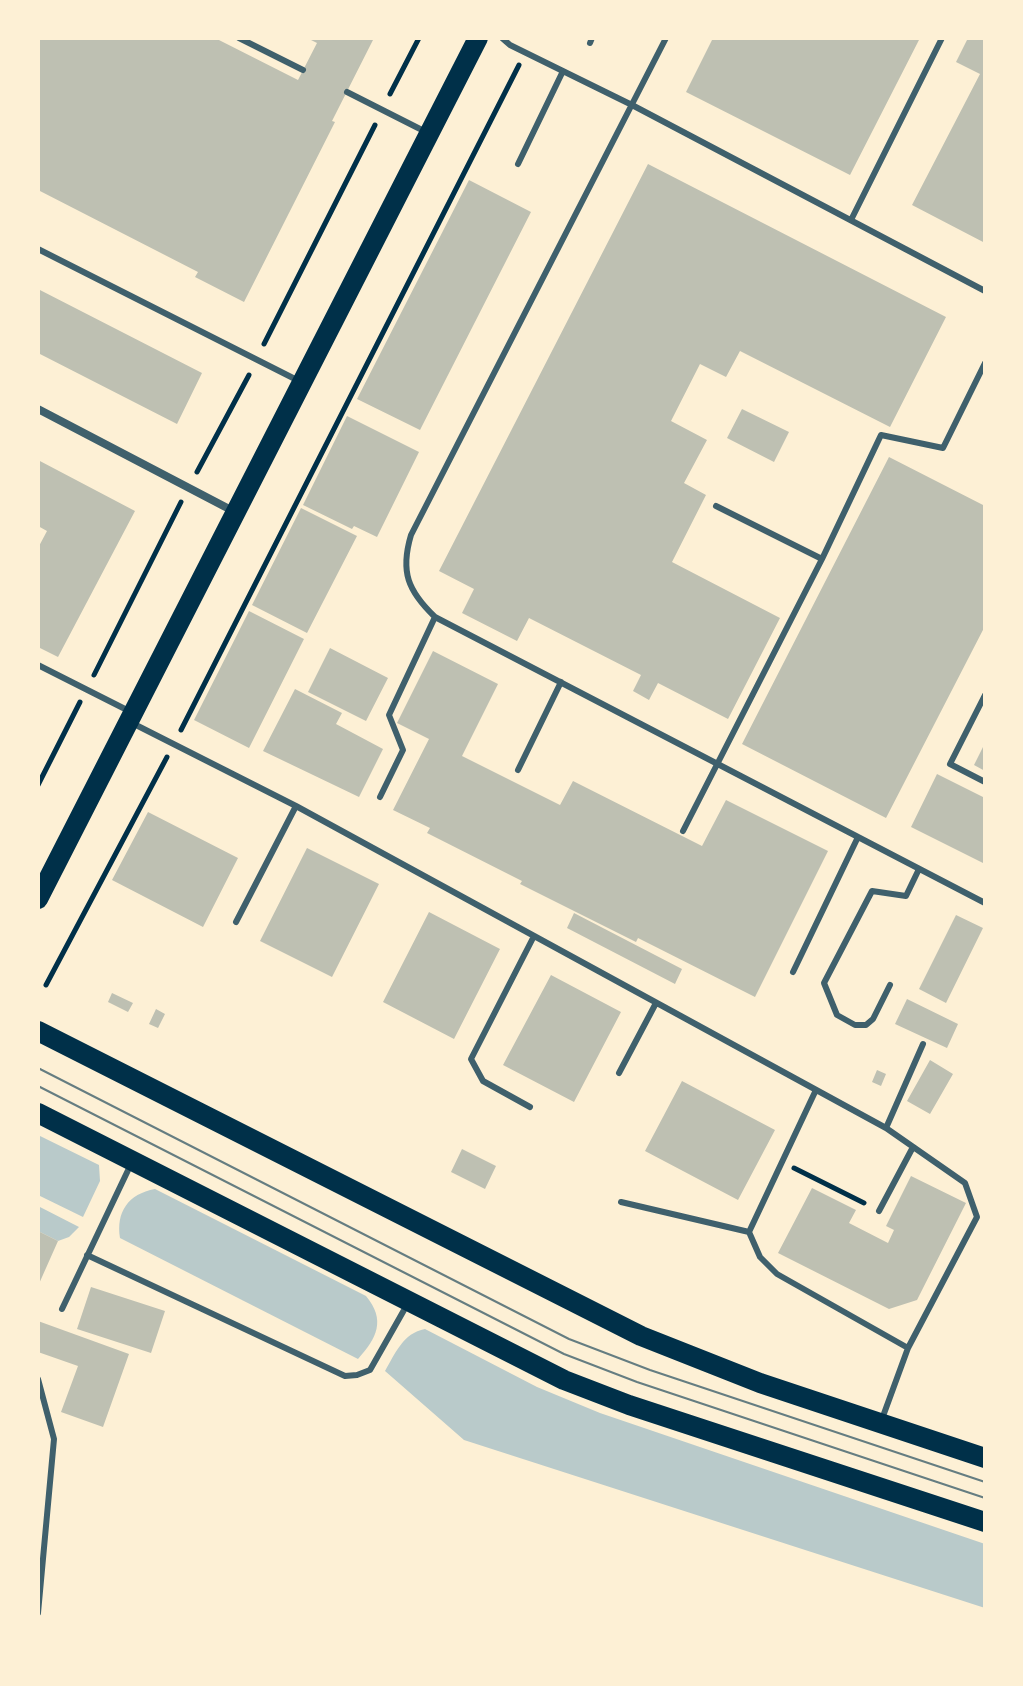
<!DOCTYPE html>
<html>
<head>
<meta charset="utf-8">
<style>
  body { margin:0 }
  #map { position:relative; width:1023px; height:1686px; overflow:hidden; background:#fdf0d5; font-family:Lato,sans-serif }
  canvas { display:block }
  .frame { position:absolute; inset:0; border:40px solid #fdf0d5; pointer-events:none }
</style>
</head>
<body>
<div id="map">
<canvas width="1023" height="1686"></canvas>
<div class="frame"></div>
</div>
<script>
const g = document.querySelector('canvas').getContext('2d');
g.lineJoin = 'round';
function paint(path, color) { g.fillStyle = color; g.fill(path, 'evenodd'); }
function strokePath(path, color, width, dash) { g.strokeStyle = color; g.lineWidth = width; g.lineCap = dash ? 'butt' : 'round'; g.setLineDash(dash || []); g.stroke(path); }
paint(new Path2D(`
  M38,1135L99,1165L100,1181L83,1217L38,1195Z
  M155,1189L366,1296C386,1320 377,1338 358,1359L120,1238C116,1212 128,1194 155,1189Z
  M38,1206L79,1227L69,1237L58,1241L38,1231Z
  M425,1329L537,1387L600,1413L985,1544V1608L464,1440L385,1371C395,1354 403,1333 425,1329Z`), '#b9caca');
paint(new Path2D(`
  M38,38H215L298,80L317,43L307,38H374L332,121L335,122L244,302L195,277L198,272L38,190Z
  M713,38H920L850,175L686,92Z
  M968,38H985V243L912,205L980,74L956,62Z
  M648,164L946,317L890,427L740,351L726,377L700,364L671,421L707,440L684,483L706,495L672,562L780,618L728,719L658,683L649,700L633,691L641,675L529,618L517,641L462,613L474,589L439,571Z
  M469,180L531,212L420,430L357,399Z
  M38,289L202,373L177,424L38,353Z
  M742,409L789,432L774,462L727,438Z
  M347,416L419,452L377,537L354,526L352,529L303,505Z
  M889,457L985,506V626L886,818L742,744Z
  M38,460L135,511L58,657L38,647V548L47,531L38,526Z
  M301,508L357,536L307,633L252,605Z
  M249,611L304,639L249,748L194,720Z
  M330,648L388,678L366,721L308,692Z
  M433,651L498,684L462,756L560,805L573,781L702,846L726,800L828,851L755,997L638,938L636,942L520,884L522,881L427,833L430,828L393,810L429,739L397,723Z
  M295,689L342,713L336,724L383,749L359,797L263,751Z
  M985,743V771L974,765Z
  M937,774L985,798V864L911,827Z
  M148,812L238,858L203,927L112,880Z
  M307,848L379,884L332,977L260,941Z
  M429,912L500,949L454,1039L383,1002Z
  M574,913L682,969L675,984L567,928Z
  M956,915L983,928L946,1003L919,989Z
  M551,975L621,1012L574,1102L503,1065Z
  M112,993L133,1003L128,1012L108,1002Z
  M907,999L958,1024L947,1048L895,1024Z
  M156,1009L165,1014L158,1028L149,1024Z
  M930,1060L953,1074L930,1114L907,1101Z
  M877,1070L886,1074L881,1086L872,1082Z
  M682,1081L775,1130L738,1200L645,1151Z
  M462,1149L496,1166L485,1189L451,1172Z
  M911,1176L966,1203L917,1300L889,1309L778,1253L812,1188L856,1210L849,1223L888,1243L894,1230L886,1226Z
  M38,1231L58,1241L38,1286Z
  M91,1287L165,1311L151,1353L77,1329Z
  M38,1321L129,1354L103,1427L61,1412L78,1366L38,1352Z`), '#bec0b2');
strokePath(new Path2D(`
  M390,94L419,38
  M264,344L375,125
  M197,472L249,375
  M94,675L181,502
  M181,730L519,65
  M38,785L80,702
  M46,985L167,757
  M794,1168L864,1203`), '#003049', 5);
strokePath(new Path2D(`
  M239,38L303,70
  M502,38L510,45L632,105L985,291
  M666,38L411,535C400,572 408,591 435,617L985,903
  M590,43L592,38
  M347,92L426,132
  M518,164L563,71
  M851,220L942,38
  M38,249L299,381
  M822,559L881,435L943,448L985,363
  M38,665L131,712
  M985,695L950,764L985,782
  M132,723L296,806L886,1128L965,1183L977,1217L908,1348L882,1419
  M518,770L561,682
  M380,797L403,750L389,715L435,617
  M683,831L822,559L716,506
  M236,922L296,806
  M793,972L858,837
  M890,985L873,1019L866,1025H855L837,1015L824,983L872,891L906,896L919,869
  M619,1073L656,1003
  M530,1107L483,1081L471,1059L534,936
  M886,1128L923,1044
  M621,1202L749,1232L815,1092
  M879,1211L913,1147
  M749,1232L760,1257L777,1274L908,1348
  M87,1255L345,1376L357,1375L370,1370L408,1303
  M62,1309L131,1164
  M38,1379L54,1439L38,1613`), '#3f606c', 6);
strokePath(new Path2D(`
  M38,409L235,512`), '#3f606c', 8);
strokePath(new Path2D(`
  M38,899L478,38
  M38,1031L641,1336L760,1383L985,1458
  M38,1113L564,1380L629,1405L985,1522`), '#003049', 20);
strokePath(new Path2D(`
  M38,1068L569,1339L650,1370L985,1482
  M38,1086L564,1354L637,1382L985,1498`), '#657d81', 2);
</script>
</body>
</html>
